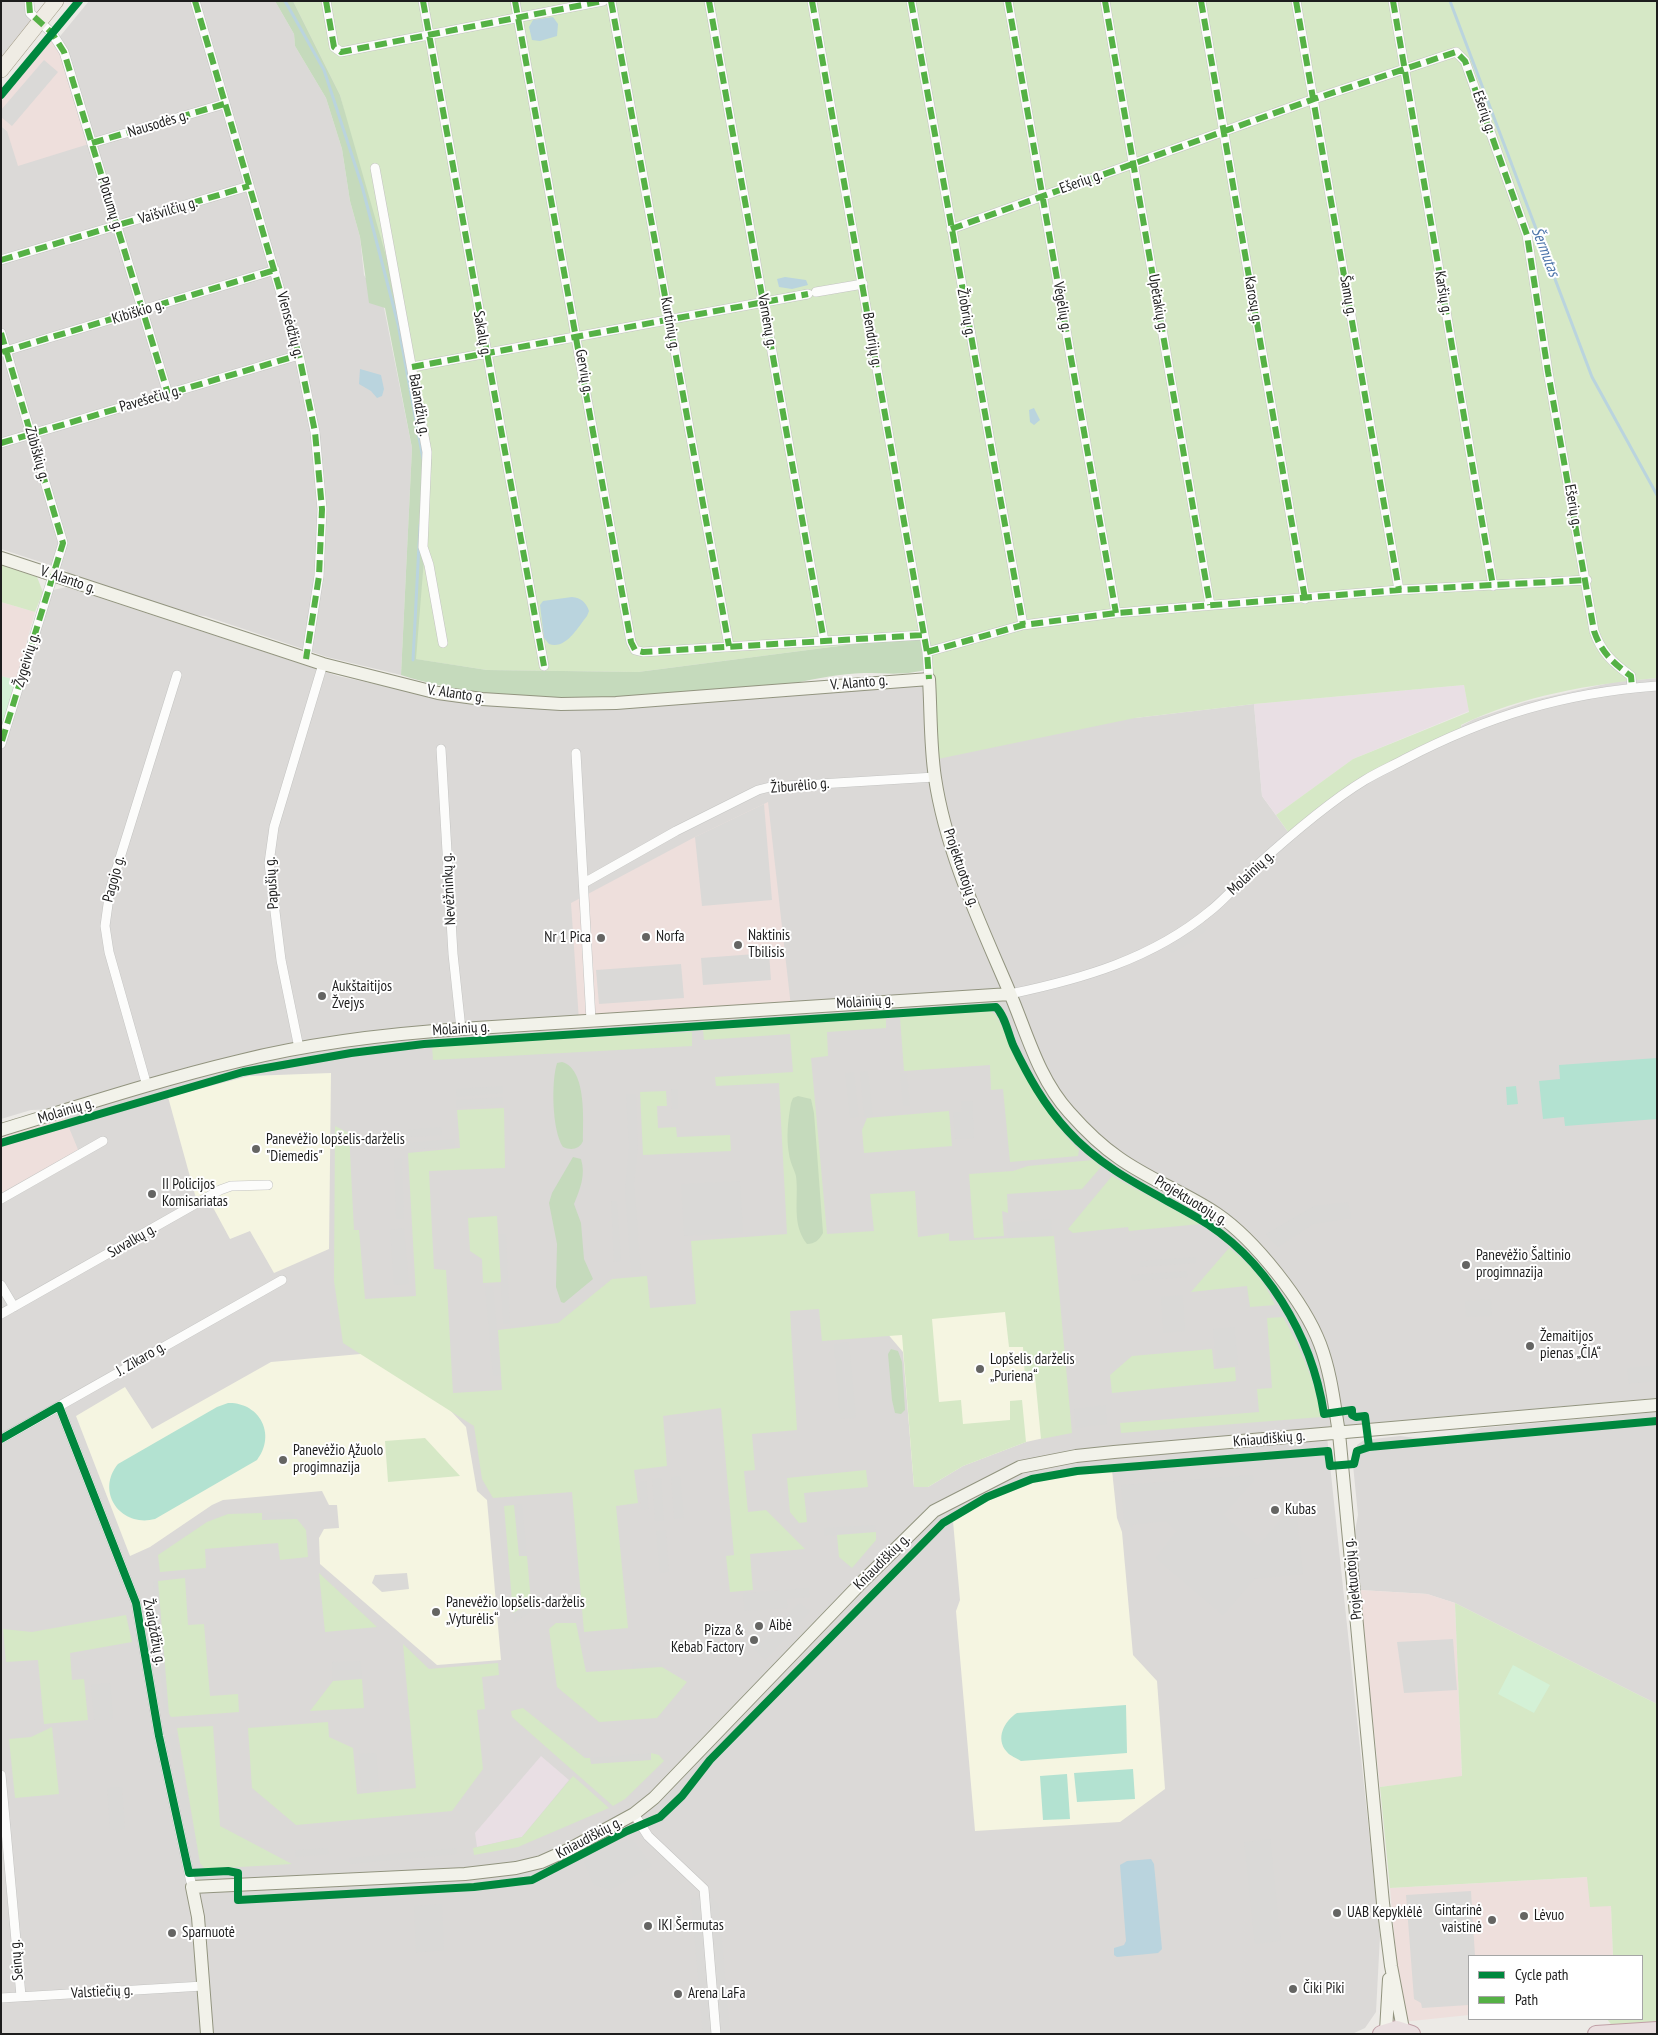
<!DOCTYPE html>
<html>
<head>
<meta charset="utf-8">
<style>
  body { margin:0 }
  #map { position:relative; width:1658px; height:2035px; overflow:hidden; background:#eceae6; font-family:"PT Sans Narrow",sans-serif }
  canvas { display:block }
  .frame { position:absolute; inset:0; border:2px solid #1d1d1d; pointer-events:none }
  .legend { position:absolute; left:1468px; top:1955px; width:175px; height:65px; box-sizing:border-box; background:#fff; border:1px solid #a5a5a5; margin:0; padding:6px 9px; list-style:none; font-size:15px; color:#1d1d1d }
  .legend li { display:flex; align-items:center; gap:10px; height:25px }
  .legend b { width:25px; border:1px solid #a5a5a5 }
</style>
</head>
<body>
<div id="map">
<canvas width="1658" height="2035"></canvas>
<div class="frame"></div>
<ul class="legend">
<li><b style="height:6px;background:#00873e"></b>Cycle path</li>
<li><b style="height:6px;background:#55b145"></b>Path</li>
</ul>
</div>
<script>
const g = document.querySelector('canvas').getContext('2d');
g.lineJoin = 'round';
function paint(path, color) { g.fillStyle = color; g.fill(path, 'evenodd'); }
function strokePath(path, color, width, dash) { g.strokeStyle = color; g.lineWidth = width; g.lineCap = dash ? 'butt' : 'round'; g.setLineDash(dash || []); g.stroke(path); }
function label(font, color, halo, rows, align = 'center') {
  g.font = font + ' "PT Sans Narrow",sans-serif'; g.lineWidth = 4; g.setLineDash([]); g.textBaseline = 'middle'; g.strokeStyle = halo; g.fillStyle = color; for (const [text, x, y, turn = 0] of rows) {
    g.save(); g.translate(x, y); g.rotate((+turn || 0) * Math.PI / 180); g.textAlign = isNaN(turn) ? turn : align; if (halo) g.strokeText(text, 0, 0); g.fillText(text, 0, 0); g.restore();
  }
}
paint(new Path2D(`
  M1,1H29L33,17L30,24L1,60Z
  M89,1H275L294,34L295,46L326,98L342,149L350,201L360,237L364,275L384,308L412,448L401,675L327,657L205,616L182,613L73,577L65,570L1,549V126L7,131L57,40Z
  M67,587L338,676L439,698L483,704L907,679L1135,718L1254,704L1262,796L1291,836L1346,793L1462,731L1461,726L1474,719L1525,702L1614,682L1657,678V1398L1326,1427L1380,1936L1376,2012L1365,2028L1352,2034H1V1204L81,1159L60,1109L31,1110L1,1119V729L43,592Z
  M1657,1412V1704L1455,1603L1427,1594L1359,1590L1354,1536L1358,1515L1353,1465L1357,1445L1364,1440L1400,1436L1426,1439L1461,1435L1481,1428Z`), '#dbd9d7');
paint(new Path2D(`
  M52,33L64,52L92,143L18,166L7,131L1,126V95Z
  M1,602L35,612L16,680L1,676Z
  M768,802L791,1007L579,1021L571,903L695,837Z
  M65,1118L79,1152L1,1194V1137Z
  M1359,1590L1427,1594L1455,1603L1462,1777L1380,1787Z
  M1587,1877L1611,1905L1613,1956H1469V2015L1402,2022L1390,1888Z`), '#eedfdc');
paint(new Path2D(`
  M1464,685L1469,711L1353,759L1276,815L1262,796L1254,704Z
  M541,1756L569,1780L522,1837L477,1847L475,1833Z`), '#e9dfe4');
paint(new Path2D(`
  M331,1073L329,1249L274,1273L250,1231L230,1239L209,1200L197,1202L168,1097L249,1076Z
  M1029,1293L1044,1438L1026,1442L963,1466L928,1487H914L903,1352L874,1318Z
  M394,1351L466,1427L477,1491L487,1500L501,1660L437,1665L320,1564L319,1538L324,1529L339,1528L337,1505H329L322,1491L223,1500L212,1505L150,1547L130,1556L76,1416L125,1387L152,1429L271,1362Z
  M1112,1470L1117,1518L1122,1532L1133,1655L1157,1681L1165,1789L1120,1822L975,1831L956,1611L960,1600L953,1521L984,1502L1020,1486L1048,1478Z`), '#f5f5e1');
paint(new Path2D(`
  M44,60L58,72L12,126L1,117V110Z
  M764,804L772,900L702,906L695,837Z
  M1201,924L1206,930L1190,943L1172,953L1167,948Z
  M769,953L771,980L703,985L701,958Z
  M681,964L684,998L599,1004L596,970Z
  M868,1071L873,1116L864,1117L860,1072Z
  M854,1072L859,1117L850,1118L845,1073Z
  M900,1073H907L910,1106H903Z
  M503,1086V1093L457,1097L456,1089Z
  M671,1089H678V1109H672Z
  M626,1094H636L638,1145L634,1182L641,1271L631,1272L625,1190L629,1147Z
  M503,1097V1104L456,1108V1100Z
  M961,1101H972L974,1138L955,1139L953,1112H962Z
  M441,1127L442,1135L395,1138L394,1131Z
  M454,1139L455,1147L408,1150V1143Z
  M402,1158L404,1219H396L394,1159Z
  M740,1181L743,1233L684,1236L681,1184Z
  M611,1201H617L621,1261L614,1262Z
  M1348,1202L1351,1218L1313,1224L1278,1247L1266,1234L1314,1206Z
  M1051,1219L1052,1235L1008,1238L1007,1223Z
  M404,1228L409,1284L394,1285L390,1230Z
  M498,1234H506L510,1324H503Z
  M1196,1257V1263L1140,1267V1261Z
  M1187,1271L1188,1277L1132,1281L1131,1275Z
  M485,1286H493L501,1375L493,1376Z
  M1183,1295L1185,1331L1163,1333L1161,1297Z
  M1491,1299L1492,1316L1466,1317L1465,1301Z
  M1234,1327L1238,1365L1217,1367L1213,1329Z
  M849,1342L856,1418L840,1419L834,1344Z
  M1657,1365V1381L1629,1384L1627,1368Z
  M1105,1405L1107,1424L1076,1428L1074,1409Z
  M1253,1475L1254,1480L1223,1515L1258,1546L1289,1511L1296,1510L1303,1574L1254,1579L1223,1615L1156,1558L1177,1531L1166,1521L1132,1525L1133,1529L1124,1520L1121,1485Z
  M680,1476L684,1518L674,1519L671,1477Z
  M661,1478L664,1521H655L652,1479Z
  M646,1481L649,1509L641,1510L639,1482Z
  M522,1504L527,1556L519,1557L514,1505Z
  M292,1512L297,1519L262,1520V1513Z
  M875,1525L876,1532L824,1536V1528Z
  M666,1530L669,1572L660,1573L656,1531Z
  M407,1573L409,1589L382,1592L372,1583L375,1575Z
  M153,1581H158L169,1714L164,1712Z
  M809,1588L810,1597L787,1599L788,1608L744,1611L743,1593Z
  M531,1602V1612L514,1623L513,1613Z
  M799,1603L810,1611L765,1660L755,1650L765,1637L767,1639Z
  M1453,1639L1457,1690L1404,1693L1397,1642Z
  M361,1661L362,1679L333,1681L332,1662Z
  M661,1661L662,1667L633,1670L632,1663Z
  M110,1683L113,1719L94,1720L91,1685Z
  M176,1733L200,1863L192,1865L169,1735Z
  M376,1753L379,1789L361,1790L359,1754Z
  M651,1753L652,1760L591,1764L590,1758Z
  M122,1787L125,1829L110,1830L107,1788Z
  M631,1838L652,1866L610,1890L594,1885L584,1861Z
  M1270,1839L1281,1941L1255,1944L1244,1842Z
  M328,1848L329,1854L296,1857L295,1850Z
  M457,1848V1854L350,1864L349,1858Z
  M1471,1891L1475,1956H1469V2005L1422,2008L1421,2003L1414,1999L1406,1895Z
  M711,1897L719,1906L730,2034H703L691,1898Z
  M442,1904L444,1950L416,1953L414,1906Z`), '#dad9d7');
paint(new Path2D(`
  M293,1H1657V678C1591,684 1520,696 1461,725L1462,731L1365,780L1291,836L1276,815L1353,759L1469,712L1464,685L1254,704L1135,718L933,760L924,635L638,672L487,670L415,659L432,460L340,95Z
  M1,565L37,577L43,592L35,612L1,602Z
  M989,1010L996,1015C1022,1067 1037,1107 1079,1150L1078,1156L1010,1162L1003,1089L991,1090L990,1065L904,1071L900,1017Z
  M886,1018V1028L827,1032L828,1056L811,1058L827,1234L874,1231L870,1194L915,1191L918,1237L949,1233V1241L1054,1236L1072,1433L1041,1439L1035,1376L1025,1377L1023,1347H1009L1005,1312L932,1319L939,1402L961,1400L963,1424L1010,1420V1401L1022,1400L1026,1442L963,1466L928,1487H914L902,1335L822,1341L819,1309L790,1311L797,1430L752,1434L755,1470L744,1471L748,1512L766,1510L805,1549L750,1554L753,1590L730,1592L726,1556L734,1555L721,1408L663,1416L667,1466L634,1470L638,1503L616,1506L628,1628L584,1632L572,1492L493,1498L482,1479L474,1426L343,1343L334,1281L335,1126L349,1133L354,1230H359L365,1299L416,1296L408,1153L460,1148L457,1110L504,1108L505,1168L429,1171L434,1269L446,1270L453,1393L502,1390L498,1330L558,1323L612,1279L647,1276L650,1308L696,1304L691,1241L787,1234L779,1083L716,1086L715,1077L793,1072L790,1034L704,1040L703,1030Z
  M692,1032V1046L433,1060L432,1046Z
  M666,1091L667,1106H657L658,1128L676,1127L677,1137L730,1135L731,1151L643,1155L640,1092Z
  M949,1111L952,1146L864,1153L862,1130L867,1118Z
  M1093,1160L1101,1167L1082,1189L1007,1194L1008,1213L1002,1211L1004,1236L974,1238L969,1174L1013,1171L1028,1166Z
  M1112,1176L1200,1224L1129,1231L1128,1227L1073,1233L1068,1229Z
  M497,1216L501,1282L483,1283L482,1259L470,1251L468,1218Z
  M1229,1248C1250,1264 1264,1280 1275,1305L1250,1307L1247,1286L1191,1292Z
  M1283,1317C1301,1349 1315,1381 1321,1417L1121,1433L1120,1423L1259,1412L1257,1389L1272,1388L1267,1318Z
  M1212,1349L1214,1369L1235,1367L1236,1381L1112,1393L1110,1375L1132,1356Z
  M425,1438L460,1476L388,1482L385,1441Z
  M866,1470L868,1487L804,1493L807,1522L799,1523L790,1512L787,1478Z
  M514,1505L519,1556H527L531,1602L513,1613L504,1506Z
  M262,1513V1520L297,1519L306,1530L308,1557L280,1560L278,1543L205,1549L206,1568L160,1572L158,1555L207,1522L228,1514Z
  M876,1532V1540L852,1568L839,1557L837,1535Z
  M319,1573L377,1627L325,1632Z
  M185,1578L188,1625L204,1624L210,1696L238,1694L239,1712L171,1717L169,1714L158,1581Z
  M1455,1603L1657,1704V2024L1613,2027L1607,2019H1642V1956H1613L1611,1906L1590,1907L1587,1877L1390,1888L1380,1787L1462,1776Z
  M126,1615L132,1642L70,1653L72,1680L84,1679L88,1720L44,1724L38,1660L6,1662L3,1629L32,1632Z
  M556,1623H576L586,1672L662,1667L687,1682L657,1718L599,1722L557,1687L549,1629Z
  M403,1644L429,1669L498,1663L499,1675L482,1677L485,1709L477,1710L483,1769L452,1811L296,1825L252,1788L248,1728L328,1722L329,1737L353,1748L357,1794L416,1788Z
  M362,1679L364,1708L310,1711L333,1681Z
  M523,1708L585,1758H590L591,1764L651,1760V1753L659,1755L664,1761L625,1799L613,1806L512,1717L511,1711Z
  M213,1726L220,1826L292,1864L205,1869L200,1863L177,1728Z
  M52,1727L59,1794L15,1798L9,1739L31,1737Z
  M573,1776L609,1808L518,1847L474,1855L473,1848L522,1837Z`), '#d6e8c6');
paint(new Path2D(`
  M275,1H293L340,95L410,340L432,460L416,659L487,670L638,672L924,635L929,669C904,676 888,673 864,673C840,674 818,678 795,683C665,693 527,715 401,675L412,448L385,308L369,303L360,237L350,201L342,149L326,98L295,46L294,34Z
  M562,1062C587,1069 583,1121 583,1141C580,1149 571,1151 563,1147C552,1131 551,1082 557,1063Z
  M798,1096L811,1099L814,1113L823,1233C819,1240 815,1244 807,1244C791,1224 799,1200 796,1176C794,1169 790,1162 789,1154C786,1137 788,1120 791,1103L793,1098Z
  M573,1157L581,1159C586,1175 580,1189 574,1204L581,1223L584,1259L593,1279L564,1303L561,1302L556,1287L557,1244L549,1203L552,1193Z
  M891,1349L898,1351L902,1362L905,1410L901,1414L895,1413L892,1400L888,1354Z`), '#c5dabc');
paint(new Path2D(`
  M1,676L16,680L1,729Z
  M1513,1665L1550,1685L1534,1713L1498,1694Z`), '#d4f1d6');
paint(new Path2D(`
  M1657,1058V1119L1565,1126L1564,1117L1543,1119L1539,1081L1560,1079L1559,1065Z
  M1516,1086L1518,1104L1507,1105L1506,1087Z
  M228,1403C259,1402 277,1434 257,1460L155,1519C121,1528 95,1492 118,1464L217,1407Z
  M1126,1705L1127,1753L1021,1761C1017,1758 1010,1756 1007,1752C995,1739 1004,1721 1017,1713Z
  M1133,1769L1135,1799L1077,1802L1074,1773Z
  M1067,1774L1070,1819L1043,1820L1040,1776Z`), '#b3e2d1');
paint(new Path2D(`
  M553,17L558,24L557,36L540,41L532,40L529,27L533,20Z
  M785,277L806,280L808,285L792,289L779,287L777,279Z
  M360,369L381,375L384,389L382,396L377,398L371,391L359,384Z
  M1034,408L1040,420L1034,425L1030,422L1029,410Z
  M572,597C581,598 586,602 589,611L587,616C578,627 566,650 549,644L544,638L540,605L543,601Z
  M1151,1859L1154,1864L1162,1949L1158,1953L1117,1957L1114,1955V1948L1124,1945L1126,1941L1120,1865L1127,1861Z`), '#bad4de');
strokePath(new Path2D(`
  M285,1L324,70L362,186L398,324L423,459
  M1450,1L1592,377L1657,495
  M413,660L420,525`), '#bad4de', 3);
const street = new Path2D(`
  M29,1L30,13L52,33L64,52L168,394
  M195,1L299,355L315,432L322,509L319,576L306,659
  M326,1L334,47L341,52L603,1
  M423,1L544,666
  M515,1L631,642L635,650L643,652L924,635
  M611,1L729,646
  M709,1L824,641
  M812,1L927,652L929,679
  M911,1L1023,625
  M1008,1L1116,613
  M1105,1L1210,605
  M1201,1L1305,599
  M1296,1L1399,590
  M1393,1L1493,586
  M92,143L224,104
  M375,168L427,452L423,547L429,565L443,643
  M951,229L1314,99L1456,52L1465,61L1527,235L1548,372L1594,631C1601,652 1613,663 1631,676L1632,688
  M1,260L249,186
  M816,292L863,284
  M1,333L63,543L1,744
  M2,352L275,270
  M412,367L808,294
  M1,443L299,355
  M927,652L1023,625L1116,613L1399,590L1587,580
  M441,749L453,954L461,1029
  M576,753L591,1020
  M584,883L676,831L758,790L770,787L935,777
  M1010,994C1082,979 1152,959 1210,911C1225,899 1239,883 1253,869C1286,839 1327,803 1365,780C1378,772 1392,766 1405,759C1488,716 1563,693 1657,686
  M299,1048L281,960L269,863L274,827L323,664
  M147,1086L109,952L105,926L110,890L177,675
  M1,1199L103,1141
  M1,1285L14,1307
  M1,1314L220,1190L231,1186L268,1185
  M59,1406L136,1603L159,1736L192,1887
  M1,1439L282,1280
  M1,1775L21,1996
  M634,1814L648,1836L704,1889L716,2034
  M1,1998L203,1986`);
const secondary = new Path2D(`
  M1,558L323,664L438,693L482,699L561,704L616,703L929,679C931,711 930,745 935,778C946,852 980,923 1009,991C1027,1033 1038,1078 1069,1112C1084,1129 1100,1145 1119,1158C1150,1180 1186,1193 1217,1214C1255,1240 1304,1302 1320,1344C1331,1373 1334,1403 1339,1433L1383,1903L1391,1966L1403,2029
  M1,1130C80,1106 159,1080 239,1061C311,1043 386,1034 461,1029L1010,994
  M1386,2031L1389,1979
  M207,2034L198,1917L192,1887L465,1874L516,1868L541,1862L568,1850L634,1814L654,1798L862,1582L934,1511L1020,1467L1076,1456L1114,1452L1657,1405`);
const primary = new Path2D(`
  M1,70L56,1`);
const highway = new Path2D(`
  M1381,2034L1397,2029L1412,2034
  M1596,2034L1657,2030`);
strokePath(street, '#c4c4c2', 10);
strokePath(secondary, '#92947f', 14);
strokePath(primary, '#a19984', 16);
strokePath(highway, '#c09fa6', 18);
strokePath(street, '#fcfcfb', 9);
strokePath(secondary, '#f2f2ea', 12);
strokePath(primary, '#efece4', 15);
strokePath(highway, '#e9dedf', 16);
strokePath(new Path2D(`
  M29,1L30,13L52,33L64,52L168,394
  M195,1L299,355L315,432L322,509L319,576L306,659
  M326,1L334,47L341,52L603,1
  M423,1L544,666
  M515,1L631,642L635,650L643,652L924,635
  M611,1L729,646
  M709,1L824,641
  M812,1L927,652L929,679
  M911,1L1023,625
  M1008,1L1116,613
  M1105,1L1210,605
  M1201,1L1305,599
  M1296,1L1399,590
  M1393,1L1493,586
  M92,143L224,104
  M951,229L1314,99L1456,52L1465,61L1527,235L1548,372L1594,631C1601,652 1613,663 1631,676L1632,688
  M1,260L249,186
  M1,333L63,543L1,744
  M2,352L275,270
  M412,367L808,294
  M1,443L299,355
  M927,652L1023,625L1116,613L1399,590L1587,580`), '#55b145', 6, [12, 6]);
strokePath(new Path2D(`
  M1,95L79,1
  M1,1143L243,1072L351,1053L424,1044L996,1007C1005,1016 1008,1033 1013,1045C1028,1076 1044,1105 1068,1131C1103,1170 1151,1191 1196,1217C1266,1257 1312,1336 1324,1414L1352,1410V1415L1356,1417L1365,1416L1369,1447
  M1,1439L59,1406L136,1603L159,1736L189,1873L228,1871L238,1873V1900L474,1887L532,1880L627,1831L660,1817L682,1796L710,1760L943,1523L987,1497L1032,1479L1077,1471L1328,1451L1330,1466L1354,1464L1357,1451L1369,1447L1657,1421`), '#00873e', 8);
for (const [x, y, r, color] of [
  [646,937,5,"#656563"],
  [601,938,5,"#656563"],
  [738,945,5,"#656563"],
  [322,996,5,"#656563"],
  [256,1149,5,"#656563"],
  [152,1194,5,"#656563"],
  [1466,1265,5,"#656563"],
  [1530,1346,5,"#656563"],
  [980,1369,5,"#656563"],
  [283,1460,5,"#656563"],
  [1275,1510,5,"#656563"],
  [436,1612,5,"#656563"],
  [759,1626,5,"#656563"],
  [754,1640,5,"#656563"],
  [1337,1913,5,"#656563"],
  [1524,1916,5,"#656563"],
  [1492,1920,5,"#656563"],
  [648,1926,5,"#656563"],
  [172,1933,5,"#656563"],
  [1293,1989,5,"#656563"],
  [678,1994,5,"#656563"]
]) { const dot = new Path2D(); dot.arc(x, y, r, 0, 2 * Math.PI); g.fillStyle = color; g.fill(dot); strokePath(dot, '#fff', 2); }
label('15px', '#1d1d1d', '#fff', [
  ["Ešerių g.",1484,112,71],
  ["Nausodės g.",158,124,-17],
  ["Ešerių g.",1081,182,-20],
  ["Plotumų g.",110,204,73],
  ["Vaišvilčių g.",168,211,-17],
  ["Karšių g.",1443,293,80],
  ["Šamų g.",1348,296,80],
  ["Karosų g.",1253,300,80],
  ["Upėtakių g.",1158,303,80],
  ["Vėgėlių g.",1062,307,80],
  ["Kibiškio g.",138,312,-17],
  ["Žiobrių g.",966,313,80],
  ["Varnėnų g.",767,321,80],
  ["Kurtinių g.",670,324,80],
  ["Viensėdžių g.",290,325,75],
  ["Sakalų g.",482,334,80],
  ["Bendrijų g.",872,340,80],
  ["Gervių g.",584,372,80],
  ["Pavešečių g.",150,399,-16],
  ["Balandžių g.",419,405,80],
  ["Zūbiškių g.",37,454,74],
  ["Ešerių g.",1573,506,80],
  ["V. Alanto g.",68,580,19],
  ["Žygeivių g.",27,660,-73],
  ["V. Alanto g.",859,683,-5],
  ["V. Alanto g.",456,694,8],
  ["Žiburėlio g.",800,786,-5],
  ["Projektuotojų g.",961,868,71],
  ["Molainių g.",1251,873,-43],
  ["Pagojo g.",114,879,-75],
  ["Papušių g.",272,883,-94],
  ["Nevėžninkų g.",449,889,-93],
  ["Molainių g.",865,1002,-4],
  ["Molainių g.",461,1029,-4],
  ["Molainių g.",66,1111,-17],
  ["Projektuotojų g.",1191,1201,31],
  ["Suvalkų g.",132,1241,-30],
  ["J. Zikaro g.",141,1359,-30],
  ["Kniaudiškių g.",1269,1439,-5],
  ["Kniaudiškių g.",882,1562,-45],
  ["Projektuotojų g.",1353,1579,-96],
  ["Žvaigždžių g.",154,1632,79],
  ["Kniaudiškių g.",589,1838,-28],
  ["Seinų g.",17,1960,-95],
  ["Valstiečių g.",102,1992,-3]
]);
label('15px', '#1d1d1d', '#fff', [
  ["Naktinis",748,936],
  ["Tbilisis",748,953],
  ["Norfa",656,937],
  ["Nr 1 Pica",591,938,"right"],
  ["Aukštaitijos",332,987],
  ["Žvejys",332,1004],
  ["Panevėžio lopšelis-darželis",266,1140],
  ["\"Diemedis\"",266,1157],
  ["II Policijos",162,1185],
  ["Komisariatas",162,1202],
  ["Panevėžio Šaltinio",1476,1256],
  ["progimnazija",1476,1273],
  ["Žemaitijos",1540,1337],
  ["pienas „ČIA“",1540,1354],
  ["Lopšelis darželis",990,1360],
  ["„Puriena“",990,1377],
  ["Panevėžio Ąžuolo",293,1451],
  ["progimnazija",293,1468],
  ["Kubas",1285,1510],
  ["Panevėžio lopšelis-darželis",446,1603],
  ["„Vyturėlis“",446,1620],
  ["Aibė",769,1626],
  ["Pizza &",744,1631,"right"],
  ["Kebab Factory",744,1648,"right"],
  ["Gintarinė",1482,1911,"right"],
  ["vaistinė",1482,1928,"right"],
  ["UAB Kepyklėlė",1347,1913],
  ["Lėvuo",1534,1916],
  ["IKI Šermutas",658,1926],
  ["Sparnuotė",182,1933],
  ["Čiki Piki",1303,1989],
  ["Arena LaFa",688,1994]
], 'left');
label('italic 16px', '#4d75aa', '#fff', [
  ["Šermutas",1545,252,69]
]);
</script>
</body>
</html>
